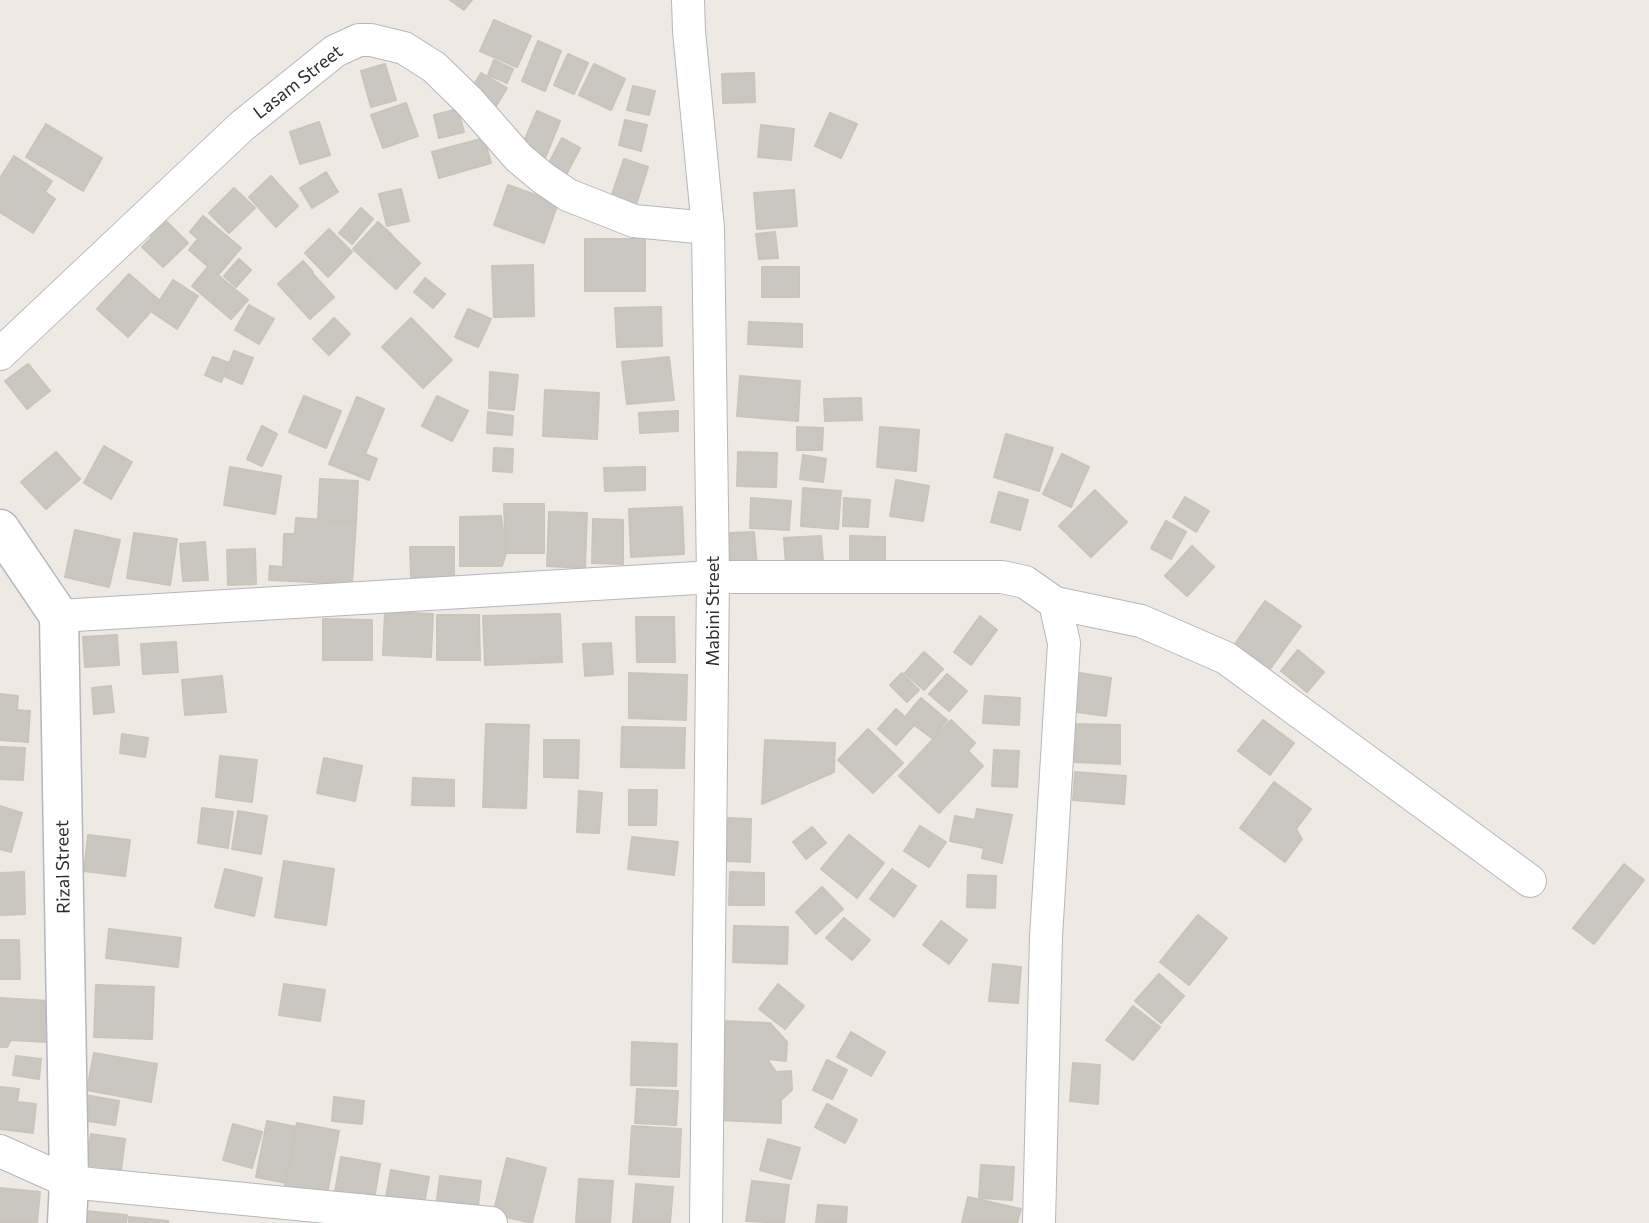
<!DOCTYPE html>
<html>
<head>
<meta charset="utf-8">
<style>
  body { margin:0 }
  canvas { display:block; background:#eee9e2 }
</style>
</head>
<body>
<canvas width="1649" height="1223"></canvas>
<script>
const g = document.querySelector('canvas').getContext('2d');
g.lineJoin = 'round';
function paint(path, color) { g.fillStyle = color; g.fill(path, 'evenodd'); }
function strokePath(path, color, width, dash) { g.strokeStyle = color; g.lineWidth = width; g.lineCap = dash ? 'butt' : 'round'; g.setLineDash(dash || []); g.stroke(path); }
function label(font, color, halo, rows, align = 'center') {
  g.font = font + ' Commissioner,sans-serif'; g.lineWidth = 5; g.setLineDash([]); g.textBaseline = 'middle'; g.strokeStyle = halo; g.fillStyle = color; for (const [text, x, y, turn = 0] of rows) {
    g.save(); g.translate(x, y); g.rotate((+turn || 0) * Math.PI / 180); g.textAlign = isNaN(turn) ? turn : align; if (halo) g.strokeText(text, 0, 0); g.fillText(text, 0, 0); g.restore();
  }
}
const building = new Path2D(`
  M450,0H472L464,10Z
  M494,20L531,36L517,67L480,51Z
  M538,41L561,51L545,91L522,81Z
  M568,54L588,63L574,94L554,85Z
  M494,60L513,69L507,83L488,75Z
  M385,64L396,100L371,107L361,71Z
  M594,64L625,79L611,110L579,95Z
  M481,73L507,88L493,111L467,96Z
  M754,73L755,102L723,103L722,74Z
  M633,86L655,91L649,115L627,110Z
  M406,103L418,136L383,148L371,115Z
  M458,109L464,132L439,138L434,115Z
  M537,111L560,121L543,163L519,153Z
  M830,113L857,124L841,158L815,146Z
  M625,120L647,125L641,151L619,145Z
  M319,122L330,155L300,164L290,132Z
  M46,124L102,158L83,191L26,157Z
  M761,125L794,129L791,160L758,157Z
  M484,138L491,163L439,178L432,152Z
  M562,138L580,148L566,175L548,165Z
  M14,156L52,181L45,192L55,199L33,233L0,212V178Z
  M624,159L648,167L635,208L610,200Z
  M326,172L338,192L312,208L300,188Z
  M271,176L298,206L276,227L249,197Z
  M508,185L558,203L544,243L494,225Z
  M234,188L255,208L229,233L209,213Z
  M401,189L409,221L387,226L379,194Z
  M794,190L797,226L757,229L754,193Z
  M361,208L373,219L352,244L339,233Z
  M203,216L241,248L218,275L189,250L198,239L190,232Z
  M163,218L188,243L163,267L142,247L152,237L148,233Z
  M378,222L392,235L367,262L353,249Z
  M329,229L352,252L328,277L305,253Z
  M775,232L778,258L759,259L756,234Z
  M391,235L420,263L396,289L367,262Z
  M585,239H645V291H585Z
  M239,259L251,270L236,287L224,276Z
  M303,261L313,272L301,283L291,272Z
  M533,265L534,316L494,317L492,266Z
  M208,267L248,300L231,319L192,286Z
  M762,267H799V297H762Z
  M291,272L301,283L288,295L278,284Z
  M312,273L334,297L310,319L288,295Z
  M129,274L160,301L128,337L97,309Z
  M425,278L445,294L433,308L414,292Z
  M173,280L198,296L177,329L152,312Z
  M249,305L274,319L259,344L235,330Z
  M661,307L662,346L617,347L615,308Z
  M468,309L491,319L478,347L455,337Z
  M334,318L350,334L329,355L313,339Z
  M411,318L452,360L423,388L382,347Z
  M749,322L802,324V347L748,344Z
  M234,351L253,358L242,384L224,376Z
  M213,357L229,363L221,382L205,375Z
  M669,357L674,400L627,404L622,362Z
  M28,364L50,391L27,409L5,381Z
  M490,372L518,375L514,410L489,408Z
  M740,376L800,381L798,421L737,416Z
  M545,390L599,393L597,439L543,436Z
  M304,396L341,411L326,448L289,432Z
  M437,396L468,411L452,441L422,426Z
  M357,397L384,409L365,454L377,459L369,480L329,464Z
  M861,398L862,420L825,421L824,399Z
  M678,411V431L640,433L639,413Z
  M488,412L513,416L512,435L487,433Z
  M262,426L277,434L262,466L247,459Z
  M797,427L823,428L822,450H797Z
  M880,427L919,430L916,471L877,467Z
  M1006,434L1053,448L1039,491L994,477Z
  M104,446L132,462L111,499L84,483Z
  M494,448L513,449L512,472L493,471Z
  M56,452L80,479L46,509L21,482Z
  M738,452L777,453L776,487L737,486Z
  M1062,454L1089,467L1071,507L1043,494Z
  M803,455L826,459L823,482L800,479Z
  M230,467L281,476L275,514L224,505Z
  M645,467V490L605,491L604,468Z
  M320,479L358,481L356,522L318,520Z
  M896,480L929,486L923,521L890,516Z
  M803,488L841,491L838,529L801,526Z
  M1095,490L1127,522L1091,557L1059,526Z
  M999,492L1028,500L1020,530L991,522Z
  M1185,497L1209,511L1196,532L1173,517Z
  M751,498L791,501L789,530L750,528Z
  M844,498L870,500L868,527L843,526Z
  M504,504H544V553H506Z
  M682,507L684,554L631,557L629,509Z
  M549,512L587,513L585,568L547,566Z
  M501,516L506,553L502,566H460V517Z
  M296,518L356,522L352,584L269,580L270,566L283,567L284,534H295Z
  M593,519L623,520V564L592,563Z
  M1166,521L1186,532L1171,559L1151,548Z
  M75,530L120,540L109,587L65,577Z
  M754,532L757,566L731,568L728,533Z
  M134,533L177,539L170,585L127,578Z
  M821,536L823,562L786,565L784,538Z
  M850,536L885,537V560H850Z
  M205,542L208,580L183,581L180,544Z
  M1192,546L1214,567L1187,596L1165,576Z
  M410,547H454V577H411Z
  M255,549L256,584L228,585L227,550Z
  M1265,601L1301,626L1270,669L1235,644Z
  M385,612L433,614L431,657L383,655Z
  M560,614L562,662L485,665L483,616Z
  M437,615H479L480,660H437Z
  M980,616L997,630L971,665L954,652Z
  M636,617H674L675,662H637Z
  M323,619L372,620V660H323Z
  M117,635L119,665L85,667L83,637Z
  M176,642L178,672L143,674L141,644Z
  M611,643L613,674L585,676L583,644Z
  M1298,650L1324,672L1307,692L1281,671Z
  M924,652L943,669L924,690L905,673Z
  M1074,672L1111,678L1106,716L1069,711Z
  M629,673L687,675L686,720L629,718Z
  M902,673L919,690L907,702L890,685Z
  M947,674L967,691L949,711L929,694Z
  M222,676L226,712L185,715L182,680Z
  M111,686L114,712L94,714L92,688Z
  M0,694L18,696L17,710L30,711L28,742L0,740Z
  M985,696L1020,698L1019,725L983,723Z
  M921,698L947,720L932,738L914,725L906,716Z
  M896,709L914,725L896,745L878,729Z
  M951,720L975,743L968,751L983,766L939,813L899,776Z
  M1263,720L1294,743L1270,775L1238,751Z
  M486,724L529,725L526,808L483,807Z
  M1075,724L1120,725V764L1074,762Z
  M622,727L685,728L684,768L621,767Z
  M868,729L903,763L873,793L838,760Z
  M122,734L148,738L145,757L120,753Z
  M544,740H579L578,778L544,777Z
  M765,740L835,743L834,772L762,804Z
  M0,747L25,748L23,780L0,779Z
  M994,750L1019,751L1017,787L992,786Z
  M220,756L257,760L252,802L216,797Z
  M324,758L362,766L355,801L317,793Z
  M1075,772L1126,776L1124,804L1073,800Z
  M413,778L454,780V806L412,805Z
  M1274,782L1311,809L1296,829L1302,839L1285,862L1240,828Z
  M629,790H657L656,825H629Z
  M579,791L602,793L599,833L577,832Z
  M0,806L22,813L11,852L0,849Z
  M202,808L233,812L228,848L198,843Z
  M977,809L1012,815L1002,863L982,858L984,848L950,841L955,816L975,820Z
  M238,811L267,816L261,854L232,849Z
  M728,818L751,819L750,862L727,861Z
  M920,826L946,842L929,867L904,851Z
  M812,827L826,843L806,859L793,842Z
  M88,835L130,840L125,876L84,871Z
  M849,835L884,863L857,898L821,869Z
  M632,837L678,842L674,875L628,869Z
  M284,861L334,869L326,925L275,917Z
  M1624,864L1644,880L1594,944L1573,928Z
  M225,869L262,878L254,916L215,907Z
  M892,869L916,886L894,917L870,899Z
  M24,872L25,914L0,915V873Z
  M730,872L764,873V905H729Z
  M968,875L996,876L995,908L967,907Z
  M822,887L843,909L816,934L796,912Z
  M1198,915L1227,938L1189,985L1160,962Z
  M844,918L870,940L852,960L826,938Z
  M941,921L967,940L949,964L923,945Z
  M734,926L788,927L787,964L733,962Z
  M109,929L181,938L178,967L106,958Z
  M0,940H19L20,979H0Z
  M993,964L1021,967L1018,1003L989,1001Z
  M1159,974L1184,996L1161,1023L1135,1001Z
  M284,984L325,990L320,1021L279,1015Z
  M778,984L804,1006L785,1029L759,1009Z
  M96,985L154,987L152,1039L94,1037Z
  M0,998L50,1001L47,1042L11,1040L7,1047H0Z
  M1133,1006L1160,1027L1133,1060L1106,1040Z
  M721,1021L770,1023L787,1042L786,1061L767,1059L776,1072L791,1071L792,1090L781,1100V1123L718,1120Z
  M851,1032L885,1052L871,1076L837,1057Z
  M632,1042L677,1044L676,1086L631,1085Z
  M94,1053L157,1064L151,1102L87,1090Z
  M16,1056L41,1059L39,1079L13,1075Z
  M827,1060L847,1070L832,1099L813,1090Z
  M1073,1063L1100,1065L1098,1104L1070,1101Z
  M0,1087L19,1089L17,1102L36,1104L33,1133L0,1129Z
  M637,1089L678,1091L676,1125L635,1123Z
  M85,1095L119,1101L115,1125L81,1120Z
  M334,1097L364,1101L362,1124L332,1121Z
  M827,1104L857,1120L845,1143L815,1127Z
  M267,1121L297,1127L286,1183L256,1177Z
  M297,1123L339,1131L327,1194L285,1186Z
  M233,1124L262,1132L252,1168L223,1160Z
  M632,1126L681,1129L679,1177L629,1174Z
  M91,1134L125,1139L121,1170L87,1165Z
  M768,1139L800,1148L791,1179L760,1170Z
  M341,1157L380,1164L373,1205L334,1198Z
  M507,1158L546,1168L532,1223L493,1214Z
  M981,1165L1014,1167L1012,1200L979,1198Z
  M391,1170L429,1177L423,1209L385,1202Z
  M440,1176L481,1181L477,1214L436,1207Z
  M579,1179L613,1181L610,1223L576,1222Z
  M752,1181L789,1185L784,1223L746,1221Z
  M636,1184L673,1187L670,1223H633Z
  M0,1188L40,1192L37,1223H0Z
  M968,1197L1021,1209L1017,1223H962Z
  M818,1205L847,1207L846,1223H816Z
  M85,1211L127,1215L126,1223H84Z
  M129,1217L168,1221V1223H129Z`);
paint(building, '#cac7c0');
strokePath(building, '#cac5bb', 2);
const street = new Path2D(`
  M688,0L689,31L708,228L713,577L706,1223
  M0,354L242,126L335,51L359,40H371L404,48L434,67L469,101L519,158L543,178L568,195L634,221L708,228
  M1055,603L1141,621L1226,658L1530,881
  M59,616L713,577H1002L1025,582L1055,603L1064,643L1046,937L1039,1223
  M0,1151L69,1182L491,1223`);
const secondary = new Path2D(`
  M0,529L59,616L69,1182L67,1223`);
strokePath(street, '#b5b7c0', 34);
strokePath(secondary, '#b5b7c0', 41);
strokePath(street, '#fff', 32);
strokePath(secondary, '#fff', 38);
label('18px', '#2e2e2e', '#fff', [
  ["Lasam Street",298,82,-38],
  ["Mabini Street",713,611,-90],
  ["Rizal Street",63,867,-91]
]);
</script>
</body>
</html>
